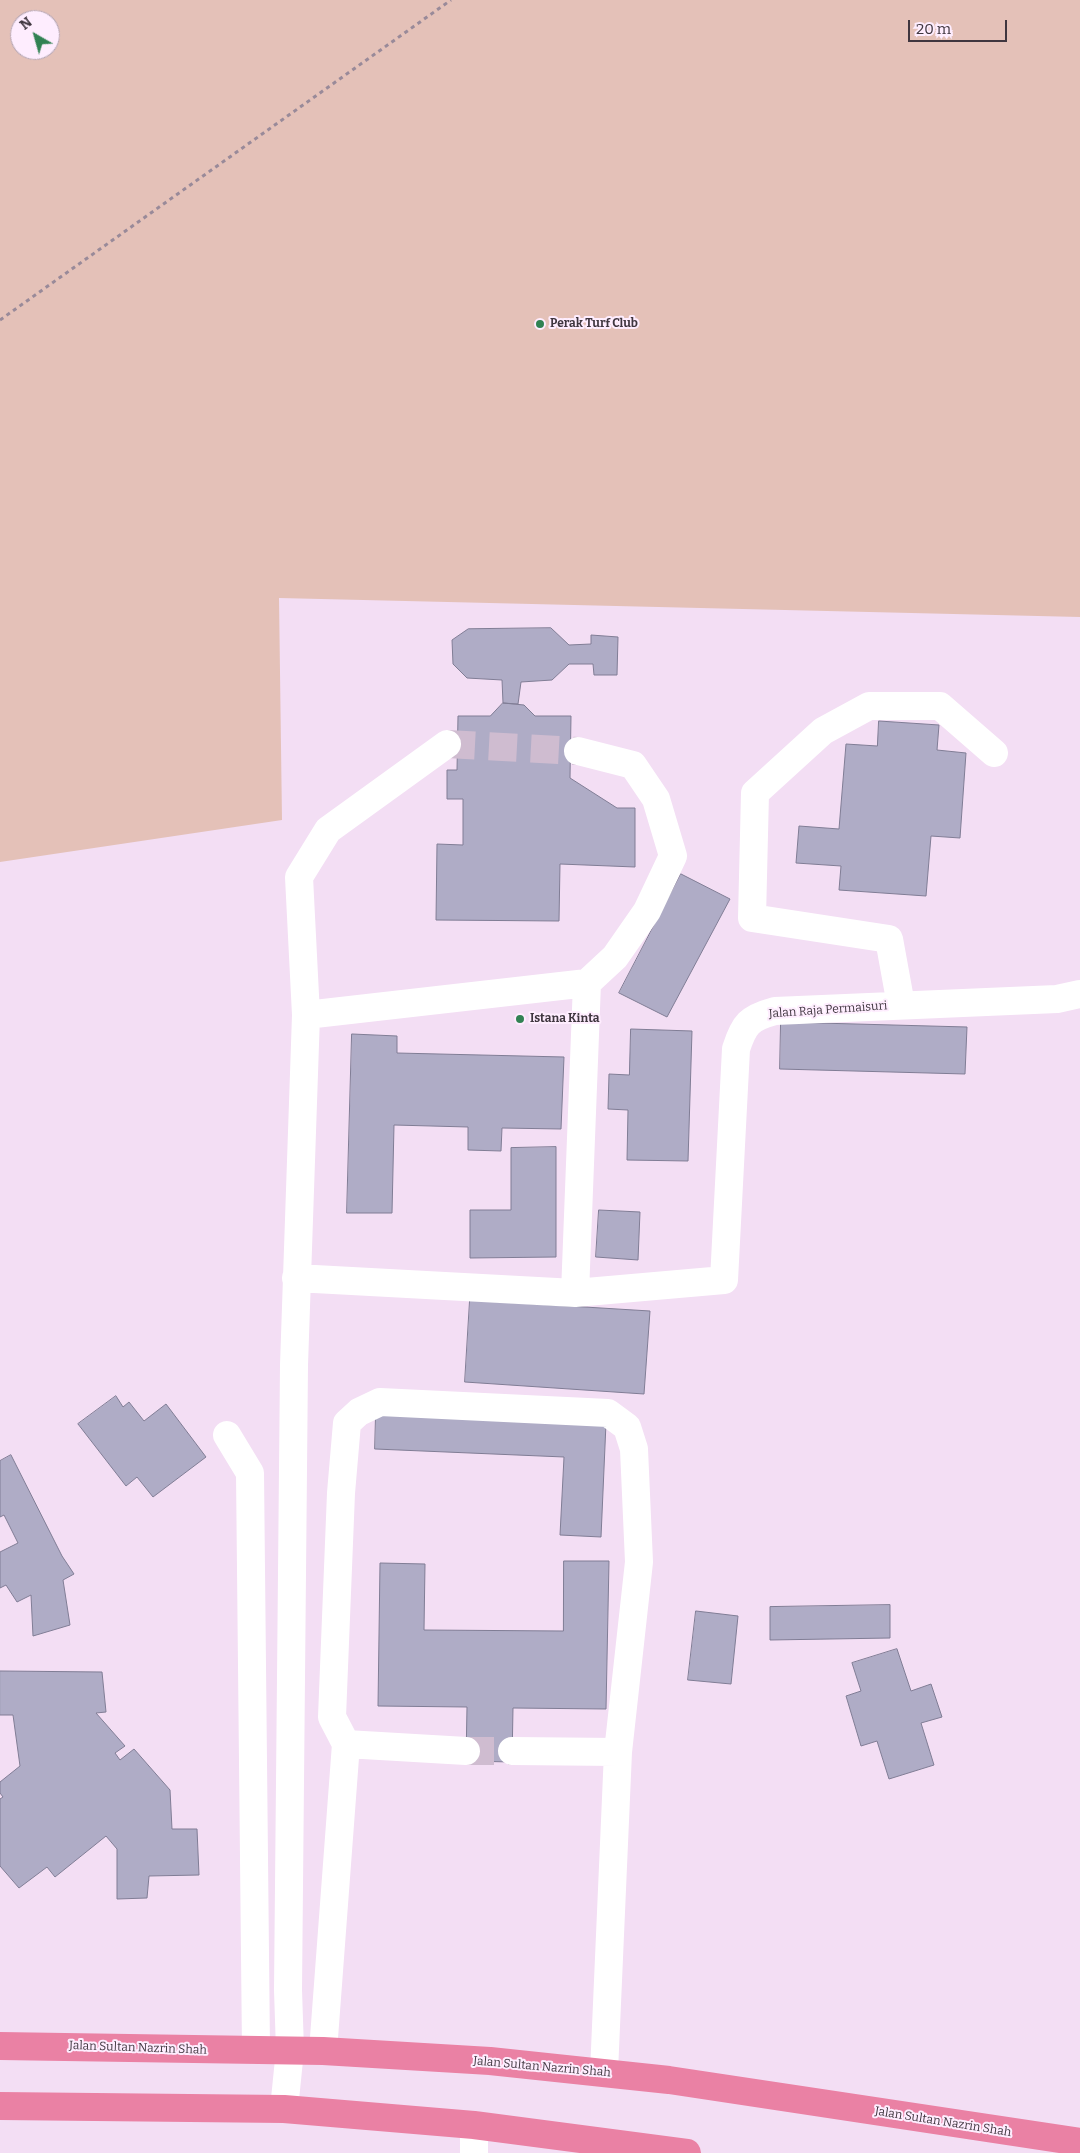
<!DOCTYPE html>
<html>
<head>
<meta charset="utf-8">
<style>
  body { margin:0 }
  #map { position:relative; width:1080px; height:2153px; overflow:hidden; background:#f3def4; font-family:Bitter,serif }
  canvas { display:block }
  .north { position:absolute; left:10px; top:10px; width:50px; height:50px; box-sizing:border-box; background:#feedfe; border:1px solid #b2a4b2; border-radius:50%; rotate:322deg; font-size:14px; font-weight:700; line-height:20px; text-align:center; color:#3f363f }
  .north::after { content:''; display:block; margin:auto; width:18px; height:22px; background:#318253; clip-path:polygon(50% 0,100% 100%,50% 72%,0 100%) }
  .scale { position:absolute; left:908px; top:20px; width:99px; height:22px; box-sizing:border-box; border:2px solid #3f363f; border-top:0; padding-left:6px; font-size:15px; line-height:18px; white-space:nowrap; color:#3f363f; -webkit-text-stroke:4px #feedfe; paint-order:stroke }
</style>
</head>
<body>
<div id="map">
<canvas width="1080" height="2153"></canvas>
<div class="north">N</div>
<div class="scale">20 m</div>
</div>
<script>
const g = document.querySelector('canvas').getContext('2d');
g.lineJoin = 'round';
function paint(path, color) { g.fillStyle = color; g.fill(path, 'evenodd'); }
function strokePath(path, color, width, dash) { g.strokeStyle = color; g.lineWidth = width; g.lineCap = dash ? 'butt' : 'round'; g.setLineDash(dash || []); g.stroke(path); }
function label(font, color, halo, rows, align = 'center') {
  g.font = font + ' Bitter,serif'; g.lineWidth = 4; g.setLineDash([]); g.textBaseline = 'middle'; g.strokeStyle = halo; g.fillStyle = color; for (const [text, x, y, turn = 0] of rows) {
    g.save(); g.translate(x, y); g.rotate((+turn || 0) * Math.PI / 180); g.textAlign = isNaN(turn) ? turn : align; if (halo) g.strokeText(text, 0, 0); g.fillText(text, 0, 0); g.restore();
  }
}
paint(new Path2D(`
  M0,0H1080V617L279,598L282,820L0,862ZM20,20H50V50H20Z`), '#e4c1b8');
const building = new Path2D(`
  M551,628L569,645L591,644V635L618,637L617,675H594L593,664H569L552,680L521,682L518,704L503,703L502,680L467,678L453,664L452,640L468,629Z
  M503,703L524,705L535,716H571L570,778L617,808H635V867L560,864L559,921L436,920L437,844L463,845V799H447V770H457L458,716H490Z
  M879,721L939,725L937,750L966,753L960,838L931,836L926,896L839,890L841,866L796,863L799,826L839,829L846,744L877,746Z
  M681,874L730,899L667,1017L619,993Z
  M781,1022L967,1027L965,1074L780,1069Z
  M631,1029L692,1031L688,1161L627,1160L628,1110L608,1109L609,1074L629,1075Z
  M352,1034L397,1036V1053L564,1057L561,1129L502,1128L501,1151L468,1150V1127L394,1125L392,1213H347Z
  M556,1147V1257L470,1258V1210H511V1148Z
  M599,1210L640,1212L638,1260L596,1257Z
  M470,1300L650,1311L644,1394L465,1382Z
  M116,1396L123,1407L129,1402L144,1421L166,1404L206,1457L153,1497L137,1477L126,1486L78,1424Z
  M376,1414L606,1423L601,1537L560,1535L564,1457L375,1449Z
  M11,1455L62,1556L74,1574L63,1580L70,1625L33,1636L31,1595L17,1602L6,1585L0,1588V1552L18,1543L4,1515L0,1517V1461Z
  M564,1561H609L606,1709L513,1708L512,1762L466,1761L467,1707L378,1706L380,1563L425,1564L424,1630L563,1631Z
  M890,1605V1638L770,1640V1607Z
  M696,1611L738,1616L731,1684L688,1680Z
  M897,1649L911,1691L931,1684L942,1717L921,1723L934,1765L889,1779L877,1741L861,1746L846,1696L861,1691L852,1663Z
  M0,1671L102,1672L106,1712L96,1713L125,1746L115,1753L120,1760L134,1749L170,1790L172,1829H197L199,1875L149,1876L147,1898L117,1899V1849L106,1836L55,1877L47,1867L19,1888L0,1866V1799L3,1797L0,1793V1782L20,1766L13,1715H0Z`);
paint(building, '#afacc6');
strokePath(building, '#807d95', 1);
strokePath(new Path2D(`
  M447,744L578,751
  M466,1751H512`), '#cfbcd0', 28, [28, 14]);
strokePath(new Path2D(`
  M0,320L451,0`), '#998a99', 3, [4, 4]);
strokePath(new Path2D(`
  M901,1005L889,939L752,918L755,793L823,731L869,706H940L994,753
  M306,1015L587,983
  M296,1278L575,1293L724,1280L736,1049C744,1024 749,1018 775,1011L1057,999L1080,994
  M575,1293L587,983L615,957L647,911L673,856L656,799L633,765L578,751
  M227,1435L250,1473L256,2050
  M346,1744L332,1717L341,1493L347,1423L359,1412L380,1402L608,1413L627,1427L634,1449L639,1562L618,1752L604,2072
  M512,1751L618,1752
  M323,2051L346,1744L466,1751
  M284,2109L290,2050L288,1990L294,1365L306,1015L299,877L328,830L447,744
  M474,2153V2125`), '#fff', 28);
strokePath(new Path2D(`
  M0,2046L323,2051L490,2061L669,2080L1080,2142
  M0,2106L284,2109L474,2125L687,2153`), '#ea81a4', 28);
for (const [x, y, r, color] of [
  [540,324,5,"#318253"],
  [520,1019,5,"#318253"]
]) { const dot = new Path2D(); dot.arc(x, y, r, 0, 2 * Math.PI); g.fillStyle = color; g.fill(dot); strokePath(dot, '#feedfe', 2); }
label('bold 12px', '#3f363f', '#feedfe', [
  ["Perak Turf Club",550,324],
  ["Istana Kinta",530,1019]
], 'left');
label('12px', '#3f363f', '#feedfe', [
  ["Jalan Raja Permaisuri",828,1010,-4],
  ["Jalan Sultan Nazrin Shah",138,2048,2],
  ["Jalan Sultan Nazrin Shah",542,2067,5],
  ["Jalan Sultan Nazrin Shah",943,2122,9]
]);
</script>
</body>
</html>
